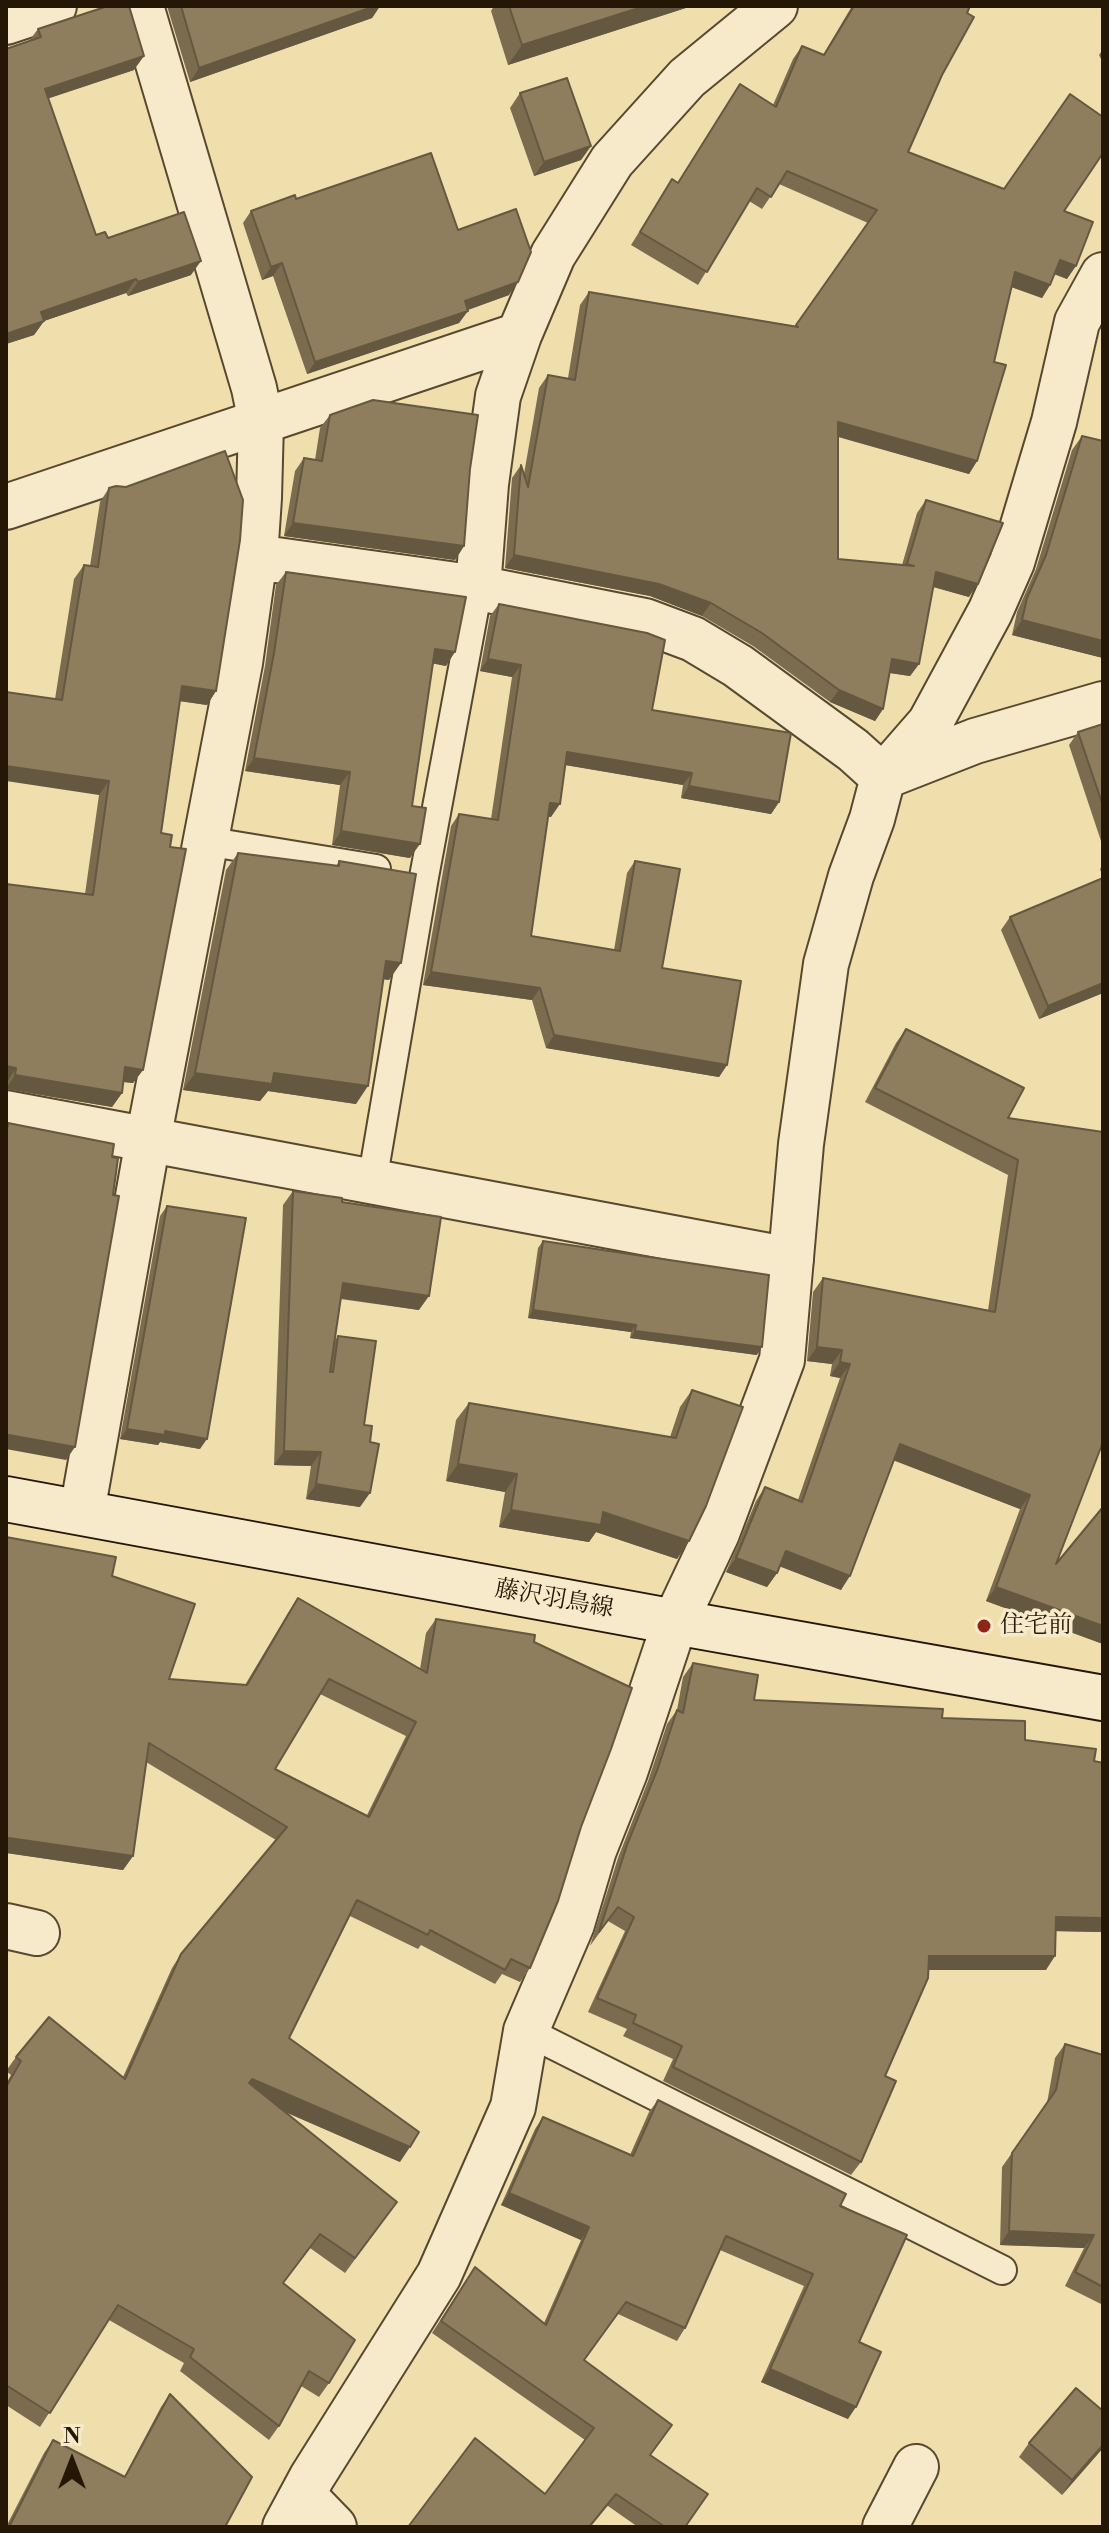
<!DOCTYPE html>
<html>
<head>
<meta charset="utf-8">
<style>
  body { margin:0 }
  #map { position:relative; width:1109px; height:2533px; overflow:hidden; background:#f1dead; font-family:"Libre Bodoni",serif }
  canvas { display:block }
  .frame { position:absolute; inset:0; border:8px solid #241706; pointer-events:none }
  .north { position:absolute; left:32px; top:2421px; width:80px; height:80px; -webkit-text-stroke:6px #f6eaca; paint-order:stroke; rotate:0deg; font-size:22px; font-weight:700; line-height:32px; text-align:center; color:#241706 }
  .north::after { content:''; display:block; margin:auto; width:28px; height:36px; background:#241706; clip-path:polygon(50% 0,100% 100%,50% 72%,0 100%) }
</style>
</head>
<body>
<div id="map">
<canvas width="1109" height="2533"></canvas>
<div class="frame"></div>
<div class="north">N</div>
</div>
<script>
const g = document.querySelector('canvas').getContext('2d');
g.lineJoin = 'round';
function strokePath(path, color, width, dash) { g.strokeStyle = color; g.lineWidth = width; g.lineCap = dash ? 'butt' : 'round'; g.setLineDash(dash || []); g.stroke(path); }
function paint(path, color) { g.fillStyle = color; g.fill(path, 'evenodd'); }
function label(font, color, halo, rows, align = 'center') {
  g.font = font + ' "Libre Bodoni","Noto Serif JP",serif'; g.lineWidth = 7; g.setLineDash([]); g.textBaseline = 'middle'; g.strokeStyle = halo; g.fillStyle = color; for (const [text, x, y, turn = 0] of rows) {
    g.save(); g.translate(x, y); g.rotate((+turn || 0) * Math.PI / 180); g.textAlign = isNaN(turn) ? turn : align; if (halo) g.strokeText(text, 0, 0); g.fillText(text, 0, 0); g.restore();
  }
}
const lane = new Path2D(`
  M205,841L376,869
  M372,1182L424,877L478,588
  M526,2031L1002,2270`);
const street = new Path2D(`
  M6,22L54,6
  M6,507L519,335
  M255,557L478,588L645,621L693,639L738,666L853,750L883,777L975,741L1103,704
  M478,588L486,484L498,396L519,335L553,255L612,161L687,78L775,6
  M6,1113L791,1260
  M82,1512L148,1140L240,663L255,557L259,498L261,422L254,388L141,6
  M6,1926L37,1933
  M303,2495L334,2527
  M285,2527L312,2477L439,2275L513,2107L526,2031L572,1924L594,1850L625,1772L675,1622L717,1533L782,1360L801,1144L826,964L851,876L872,819L883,777L930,723L990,612L1012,562L1054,422L1077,322L1103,275
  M885,2527L916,2467`);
const secondary = new Path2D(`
  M6,1499L675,1622L1103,1698`);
strokePath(lane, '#574930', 32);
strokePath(street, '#574930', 48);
strokePath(secondary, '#241706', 48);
strokePath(lane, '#f6eaca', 28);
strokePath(street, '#f6eaca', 44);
strokePath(secondary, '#f6eaca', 44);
paint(new Path2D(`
  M167,6H380L372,18L190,82Z
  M494,6H692L508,65L491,11Z
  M852,6H970L908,152L1064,211L1067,279L1055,274L1050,285L1042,298L1011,287L994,362L977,461L969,474L838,437V559L902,565L917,513L926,500L969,597L933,587L919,664L910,676L890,673L883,709L875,721L830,702L753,646L702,616L650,596L505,568L512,478L521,465L524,474L539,388L548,375L568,378L580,305L589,292L795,326L868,223L779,184L762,209L749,201L698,285L631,245L672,179L678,183L740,84L773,105L793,59L802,46L823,55Z
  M38,29L134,70L48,98L96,235L108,238L191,275L128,296L126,293L44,321L34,335L6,344V49L29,41Z
  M1103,49V63L1099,55Z
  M520,93L591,146L581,160L534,176L510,108Z
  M296,199L458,230L509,295L468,310L459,323L307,374L273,276L262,280L243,223L251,211Z
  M330,415L470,469L464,546L455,560L284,536L295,471L304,458L315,460L320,428Z
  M1082,436L1103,441V440V658L1012,635L1017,612L1036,569L1072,450Z
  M109,488L216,691L207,705L180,701L161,833L143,1070L133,1083L123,1082L122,1093L112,1107L6,1089V884L85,894L99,795L55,699L74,579L84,565L90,566L100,502Z
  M286,572L446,666L433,663L412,806L410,858L332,845L340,785L245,771L265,666L276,585Z
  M499,604L652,710L779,802L771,814L681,798L683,785L566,765L551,817L548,816L531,936L614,950L627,873L635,861L662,968L727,1065L719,1077L546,1048L532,1000L423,985L451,826L459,814L491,819L512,677L480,671L490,616Z
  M1103,724V847L1069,745L1078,732Z
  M238,853L336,866L339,861L389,980L384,979L356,1104L268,1091L260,1101L183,1090L226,870Z
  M1103,864V878L1100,869Z
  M1010,917L1103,993L1039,1019L1001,930Z
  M906,1029L1008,1118L1103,1132L1056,1564L1103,1507V1644L986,1601L1020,1509L894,1460L841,1590L780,1566L777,1573L767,1587L726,1572L756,1501L765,1487L798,1500L840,1378L830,1376L832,1364L807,1361L813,1292L823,1278L988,1310L1008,1175L865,1102L896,1043Z
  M293,1191L342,1202L419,1310L340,1299L334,1342L338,1336L364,1425L360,1507L306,1499L311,1466L274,1465L283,1205Z
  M167,1206L200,1449L160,1442L158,1445L120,1439L160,1216Z
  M543,1241L757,1355L630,1338L631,1332L528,1318L538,1248Z
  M692,1390L689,1541L677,1559L596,1532L589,1542L499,1527L505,1492L446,1481L456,1420L469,1403L670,1437L680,1407Z
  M6,1537L112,1576L169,1679L245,1685L288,1613L298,1598L420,1669L426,1633L436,1619L534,1642L581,1827L530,1968L520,1982L502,1974L495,1984L421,1945L418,1949L350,1916L289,2038L400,2162L285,2112L397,2202L345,2273L310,2248L283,2283L329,2383L319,2397L301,2386L279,2426L269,2440L180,2371L184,2363L109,2320L40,2427L6,2405V2084L11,2075L6,2071L16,2057L123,2077L172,1968L181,1954L276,1840L146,1762L133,1856L123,1870L7,1853ZM320,1694L406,1736L367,1815L275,1769Z
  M693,1663L754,1700L942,1718L1025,1740L1094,1761L1103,1763V1932L1056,1931L1046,1970H928L885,2076L861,2162L851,2175L663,2081L673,2059L623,2036L627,2029L588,2012L625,1931L608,1921L590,1946L618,1858L648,1781L667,1724L677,1710L683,1677Z
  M1065,2044L1103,2055V2301L1101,2304L1065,2286L1084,2248L1000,2245L1002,2167L1047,2103L1055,2058Z
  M658,2100L840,2206L859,2342L848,2419L761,2382L804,2286L720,2250L685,2328L677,2341L618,2314L584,2360L650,2455L685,2527H638L608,2506L545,2494L585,2440L432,2333L466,2280L544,2323L581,2240L501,2205L535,2129L543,2117L630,2155L649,2112Z
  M170,2394L225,2527H6L44,2453L53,2440L124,2477L161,2407Z
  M1029,2443L1103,2448L1062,2495L1019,2457Z`), '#7b6c50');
paint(new Path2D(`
  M375,6H380L372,18L190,82L199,68Z
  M645,6H692L508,65L522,45Z
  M144,56L134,70L35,103L45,89Z
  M591,146L581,160L534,176L544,162Z
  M1060,260L1076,266L1067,279L1051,273Z
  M201,261L191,275L128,296L138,282Z
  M282,263L273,276L262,280L271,267Z
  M1015,272L1050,285L1042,298L1006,285Z
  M136,279L126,293L44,321L34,335L6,344V334L41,312Z
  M518,282L509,295L456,314L465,301Z
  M468,311L459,323L307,374L315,362Z
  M838,422L977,461L969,474L829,434Z
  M293,523L464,546L455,560L284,536Z
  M514,555L659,584L711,603L702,616L650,596L505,568Z
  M936,572L978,584L969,597L927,585Z
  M1022,620L1103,641V658L1012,635Z
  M435,649L455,652L446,666L425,662Z
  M488,659L521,665L512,677L480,671Z
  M892,659L919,664L910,676L883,672Z
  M182,686L216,691L207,705L172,700Z
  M839,690L883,709L875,721L830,702Z
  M567,752L692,773L683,785L559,764Z
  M254,758L350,772L340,785L245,771Z
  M6,766L109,781L99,795L6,781Z
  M689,786L779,802L771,814L681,798Z
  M550,803L560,804L551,817L542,815Z
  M341,831L420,844L410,858L332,845Z
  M386,961L401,963L389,980L374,978Z
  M431,972L540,988L532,1000L423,985Z
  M1103,983V993L1039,1019L1048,1006Z
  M554,1035L727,1065L719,1077L546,1048Z
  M6,1066L16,1068L7,1082H6Z
  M125,1067L143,1070L133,1083L116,1081Z
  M195,1073H274L368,1086L356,1104L268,1091L260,1101L183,1090Z
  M15,1075L122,1093L112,1107L6,1089Z
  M343,1283L429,1296L419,1310L333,1297Z
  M533,1310L636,1325L631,1332L528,1318Z
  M635,1331L762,1347L757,1355L630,1338Z
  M817,1347L842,1350L832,1364L807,1361Z
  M840,1362L850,1364L840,1378L830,1376Z
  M127,1429L165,1431L207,1439L200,1449L160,1442L158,1445L120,1439Z
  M9,1435L75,1447L66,1460L6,1449V1438Z
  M900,1444L1030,1495L1020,1509L890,1459Z
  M284,1451L321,1452L311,1466L274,1465Z
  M458,1464L517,1474L505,1492L446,1481Z
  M316,1484L370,1493L360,1507L306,1499Z
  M511,1510L603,1512L689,1541L677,1559L596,1532L589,1542L499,1527Z
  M786,1551L850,1576L841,1590L776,1565Z
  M736,1558L777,1573L767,1587L726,1572Z
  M996,1587L1103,1626V1644L986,1601Z
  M9,1838L133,1856L123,1870L6,1853Z
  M1056,1917L1103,1918V1932L1047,1931Z
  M929,1956H1055L1046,1970H919Z
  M252,2079L410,2147L400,2162L242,2093Z
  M509,2193L589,2227L581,2240L501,2205Z
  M1009,2231L1094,2235L1084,2248L1000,2245Z
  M770,2369L856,2407L848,2419L761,2382Z
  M1103,2445V2448L1062,2495L1072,2480Z`), '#645841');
const building = new Path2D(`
  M108,6H129L144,56L45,89L96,235L105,232L108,238L184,212L201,261L138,282L136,279L41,312L44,321L6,334V49L41,37L38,29Z
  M181,6H375L199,68Z
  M509,6H645L522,45Z
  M854,6H970L967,13L974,17L942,75L908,152L1004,189L1070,94L1103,117V153L1064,211L1093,222L1076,266L1060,260L1050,285L1015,272L994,362L1006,365L977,461L838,422V559L914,566L907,564L926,500L1003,523L978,584L936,572L919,664L892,659L883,709L839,690L762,633L711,603L659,584L514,555L521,465L528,487L548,375L575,380L589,292L798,327L796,325L877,210L787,171L771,197L757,188L707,272L640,232L672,179L678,183L740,84L776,107L802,46L824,55Z
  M567,78L591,146L544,162L520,93Z
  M431,153L458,230L516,209L531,252L518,282L465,301L468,311L315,362L282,263L271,267L251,211L295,195L296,199Z
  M373,400L478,415L470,469L464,546L293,523L304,458L322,461L330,415Z
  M1082,436L1103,441V641L1022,620L1027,598L1046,555Z
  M225,451L243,500L240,540L216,691L182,686L161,833L172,835L170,847L186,849L143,1070L125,1067L122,1093L15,1075L16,1068L6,1066V884L93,895L109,781L6,766V692L62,700L84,565L98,567L109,488L116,486L126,487Z
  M286,572L466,597L455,652L435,649L412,806L426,808L420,844L341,831L350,772L254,758L274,653Z
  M499,604L647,633L665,640L652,710L791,733L779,802L689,786L692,773L567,752L560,804L550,803L531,936L620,951L635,861L680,869L662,968L741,981L727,1065L554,1035L540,988L431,972L459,814L498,820L521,665L488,659Z
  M1103,724V806L1078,732Z
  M238,853L339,866V861L416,874L401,963L386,961L368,1086L274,1073L272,1084L195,1073Z
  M1103,878V983L1048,1006L1010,917Z
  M906,1029L1024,1088L1008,1118L1103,1132V1442L1056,1564L1103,1507V1626L996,1587L1030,1495L900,1444L850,1576L786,1551L777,1573L736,1558L765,1487L802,1502L850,1364L840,1362L842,1350L817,1347L823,1278L995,1312L1018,1160L875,1088Z
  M8,1123L114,1144L112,1157L118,1158L113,1195L119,1196L75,1447L9,1435V1439L6,1438V1135Z
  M293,1191L342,1198V1202L441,1217L429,1296L343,1283L330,1372H333L338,1336L376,1341L364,1425L372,1426L370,1442L379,1444L370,1493L316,1484L321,1452L284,1451Z
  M167,1206L246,1218L207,1439L165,1431V1435L127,1429Z
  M543,1241L769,1275L762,1347L635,1331L636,1325L533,1310Z
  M692,1390L743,1407L706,1506L689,1541L603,1512L601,1525L511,1510L517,1474L458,1464L469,1403L676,1438Z
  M6,1537L116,1557L112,1576L195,1604L169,1679L247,1685L298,1598L427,1673L436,1619L535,1635L534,1642L632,1688L611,1749L581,1827L558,1901L530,1968L511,1959L505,1970L430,1930L428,1935L357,1900L289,2038L419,2132L410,2147L252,2079L249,2083L397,2202L355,2258L320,2234L283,2283L355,2340L329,2383L309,2371L279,2426L190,2357L194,2349L118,2305L50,2413L6,2385V2087L21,2061L16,2057L49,2017L125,2079L181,1954L287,1827L149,1743L133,1856L9,1838L6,1859ZM329,1679L416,1722L369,1817L275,1769Z
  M693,1663L758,1675L754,1700L943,1709L942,1718L1025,1721V1740L1096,1749L1094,1761L1103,1763V1918L1056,1917L1055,1956H929L928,1978L885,2076L896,2081L861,2162L673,2067L682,2046L633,2023L636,2015L597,1998L634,1917L618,1907L599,1932L627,1845L658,1768L677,1710L683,1713Z
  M1065,2044L1103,2055V2287L1075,2272L1094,2235L1009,2231L1012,2153L1056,2090Z
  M658,2100L846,2194L840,2206L907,2235L859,2342L881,2352L856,2407L770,2369L813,2274L726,2236L685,2328L626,2302L584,2360L672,2425L650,2455L708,2494L685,2527H665L616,2494L589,2527H408L475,2438L545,2494L594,2428L441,2321L475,2267L546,2325L589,2227L509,2193L543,2117L633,2156Z
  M1076,2388L1103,2411V2445L1072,2480L1029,2443Z
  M170,2394L252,2477L225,2527H9L53,2440L125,2477Z`);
paint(building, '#8f7e5d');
strokePath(building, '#645841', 2);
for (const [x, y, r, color] of [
  [984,1626,8,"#8f2418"]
]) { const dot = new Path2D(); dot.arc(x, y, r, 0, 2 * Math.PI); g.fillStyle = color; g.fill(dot); strokePath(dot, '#f6eaca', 3); }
label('24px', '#241706', '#f6eaca', [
  ["藤沢羽鳥線",554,1600,10]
]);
label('24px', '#241706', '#f6eaca', [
  ["住宅前",1000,1626]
], 'left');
</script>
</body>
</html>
